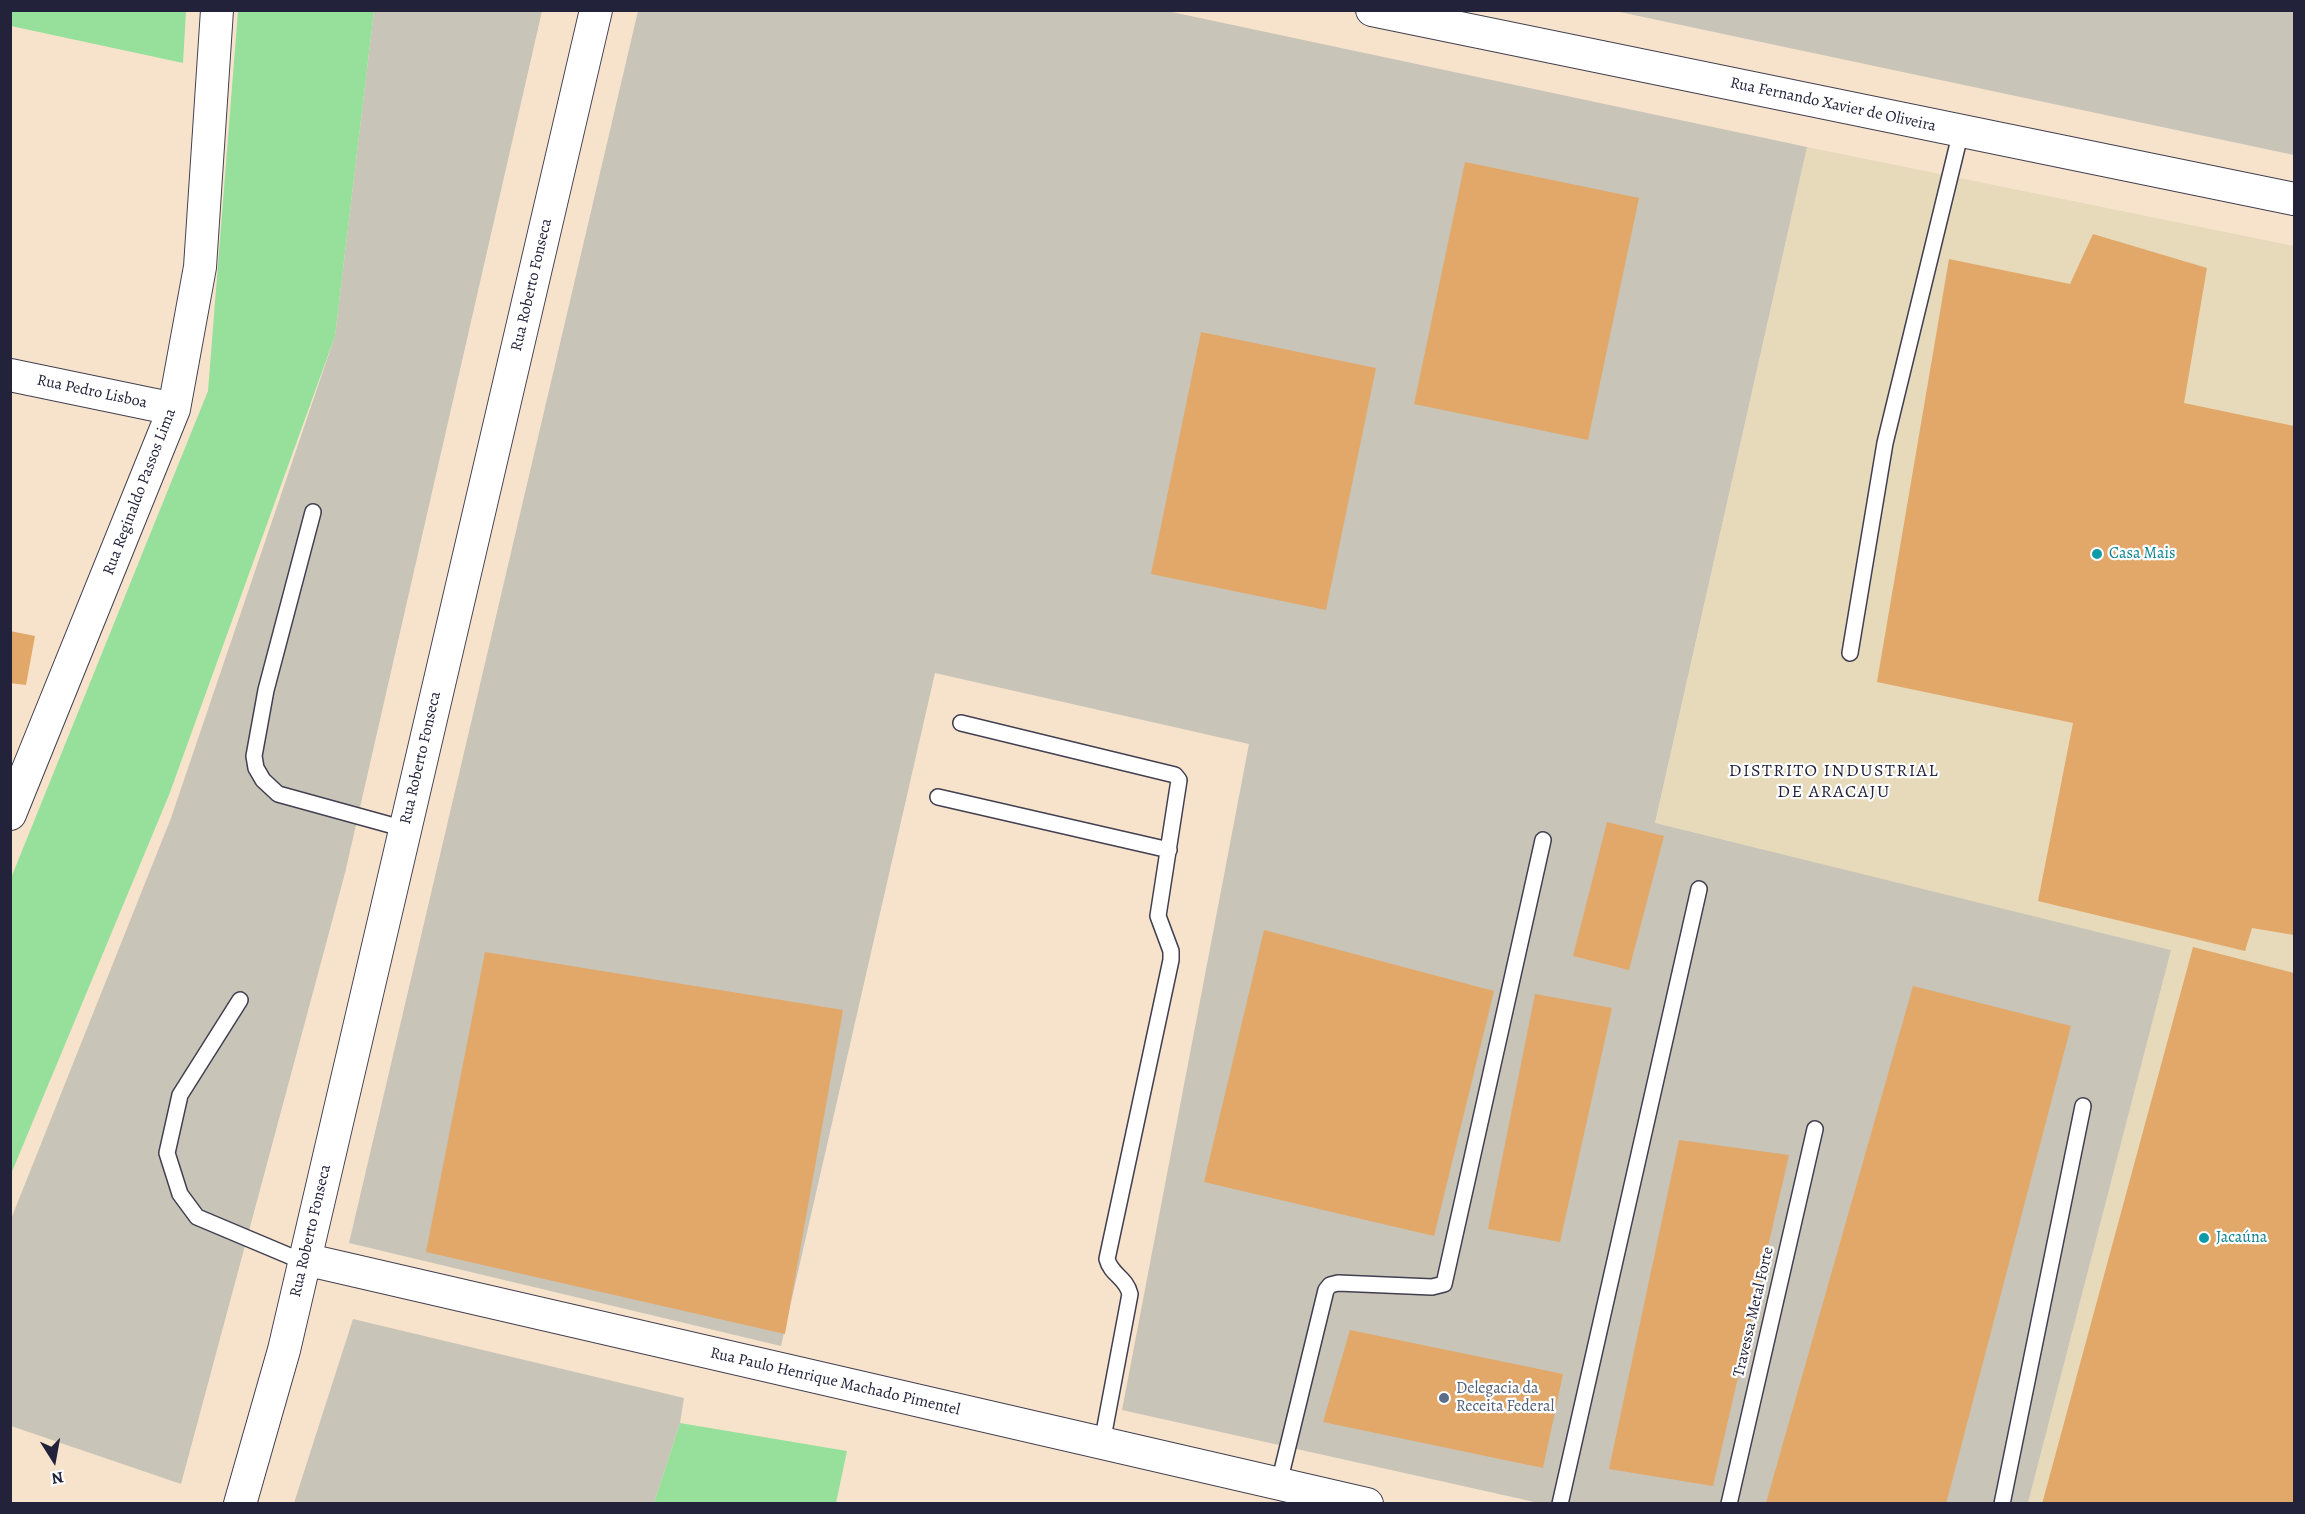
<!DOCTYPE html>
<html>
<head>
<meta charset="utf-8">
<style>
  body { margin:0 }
  #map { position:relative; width:2305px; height:1514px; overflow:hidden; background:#f7e3cc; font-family:Alegreya,serif }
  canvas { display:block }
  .frame { position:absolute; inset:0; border:12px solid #22223b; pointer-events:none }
  .north { position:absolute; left:24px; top:1430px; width:60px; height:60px; -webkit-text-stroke:4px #fff; paint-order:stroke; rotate:169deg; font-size:16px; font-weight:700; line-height:24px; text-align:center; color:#22223b }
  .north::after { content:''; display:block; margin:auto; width:21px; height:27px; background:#22223b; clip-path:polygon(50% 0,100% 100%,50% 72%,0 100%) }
</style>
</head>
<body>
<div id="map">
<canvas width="2305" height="1514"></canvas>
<div class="frame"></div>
<div class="north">N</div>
</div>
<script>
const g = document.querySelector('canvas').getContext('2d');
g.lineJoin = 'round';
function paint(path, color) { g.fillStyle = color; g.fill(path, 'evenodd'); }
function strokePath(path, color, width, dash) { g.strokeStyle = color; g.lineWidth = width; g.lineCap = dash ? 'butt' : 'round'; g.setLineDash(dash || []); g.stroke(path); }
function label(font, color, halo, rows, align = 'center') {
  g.font = font + ' Alegreya,serif'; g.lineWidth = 4.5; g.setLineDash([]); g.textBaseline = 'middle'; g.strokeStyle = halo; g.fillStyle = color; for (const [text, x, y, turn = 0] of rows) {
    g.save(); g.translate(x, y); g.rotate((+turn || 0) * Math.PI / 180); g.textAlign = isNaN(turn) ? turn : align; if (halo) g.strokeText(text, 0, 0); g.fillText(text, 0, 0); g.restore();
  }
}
paint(new Path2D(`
  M1807,147L2294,246V1503H2028L2171,950L1655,824Z`), '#e6daba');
paint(new Path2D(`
  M374,11H542L345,873L181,1484L11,1426V1219L171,818L335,336Z
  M638,11H1167L1807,147L1655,823L2171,950L2028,1503H1539L1122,1410L1249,744L935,673L781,1346L349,1243Z
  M1615,11H2294V155Z
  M353,1319L684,1398L680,1423L654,1503H294Z`), '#c8c4b8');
paint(new Path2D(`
  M11,10L186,11L183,63L11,26Z
  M238,11H374L335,336L169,795L11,1174V878L208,391Z
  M680,1423L847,1451L836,1503H654Z`), '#96e09b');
paint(new Path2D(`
  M1465,162L1639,198L1588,440L1414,404Z
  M2093,234L2207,268L2184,403L2294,426V935L2252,928L2245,951L2038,901L2073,723L1877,682L1949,259L2070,284Z
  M1201,332L1376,368L1326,610L1151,574Z
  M10,631L35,636L26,685L10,683Z
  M1607,822L1664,836L1629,970L1573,956Z
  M1264,930L1494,991L1434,1236L1204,1182Z
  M2193,947L2294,973V1504H2042Z
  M485,952L843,1010L785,1334L426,1252Z
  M1913,986L2071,1026L1946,1504L1766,1503Z
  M1535,994L1612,1008L1560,1242L1488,1229Z
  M1679,1140L1789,1155L1713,1486L1609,1469Z
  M1350,1330L1563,1374L1543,1468L1323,1422Z`), '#e2a869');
const lane = new Path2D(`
  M313,512L266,690L254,756L256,768L263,780L278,794L405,829
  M1850,653L1885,443L1961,131
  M961,723L1175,775L1179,780L1158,916L1171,951V960L1107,1259C1111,1275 1126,1277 1130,1294L1102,1443
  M938,797L1169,850
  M240,1000L180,1095L167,1153L180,1194L197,1217L292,1257L304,1259
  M1279,1483L1326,1290L1330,1285L1338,1283L1432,1287L1444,1284L1543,840
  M1560,1504L1699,889
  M1729,1504L1815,1129
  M2002,1504L2083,1106`);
const street = new Path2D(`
  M1372,10L2294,199
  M10,375L174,409
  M10,814L174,409L200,267L217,10
  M304,1259L1367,1504
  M240,1504L284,1350L596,10`);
strokePath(lane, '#423f51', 18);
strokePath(street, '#423f51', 34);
strokePath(lane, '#fff', 15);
strokePath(street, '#fff', 32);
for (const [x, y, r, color] of [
  [2097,554,6,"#0f9aa8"],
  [2204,1238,6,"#0f9aa8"],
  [1444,1398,6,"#5c6f8a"]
]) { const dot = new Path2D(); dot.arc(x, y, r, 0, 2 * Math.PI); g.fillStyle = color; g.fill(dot); strokePath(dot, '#fff', 2); }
label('16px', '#22223b', '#fff', [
  ["Rua Fernando Xavier de Oliveira",1833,105,12],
  ["Rua Roberto Fonseca",532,285,-77],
  ["Rua Pedro Lisboa",92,392,12],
  ["Rua Reginaldo Passos Lima",140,492,-69],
  ["Rua Roberto Fonseca",421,758,-77],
  ["Rua Roberto Fonseca",311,1231,-77],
  ["Travessa Metal Forte",1754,1312,-77],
  ["Rua Paulo Henrique Machado Pimentel",835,1382,13]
]);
label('16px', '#0d838f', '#fff', [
  ["Casa Mais",2109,554],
  ["Jacaúna",2216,1238]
], 'left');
label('16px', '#4e5e75', '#fff', [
  ["Delegacia da",1456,1389],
  ["Receita Federal",1456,1407]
], 'left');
g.letterSpacing = '1.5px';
label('18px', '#22223b', '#fff', [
  ["DISTRITO INDUSTRIAL",1834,772],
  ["DE ARACAJU",1834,793]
]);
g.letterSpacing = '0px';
</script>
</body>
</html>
